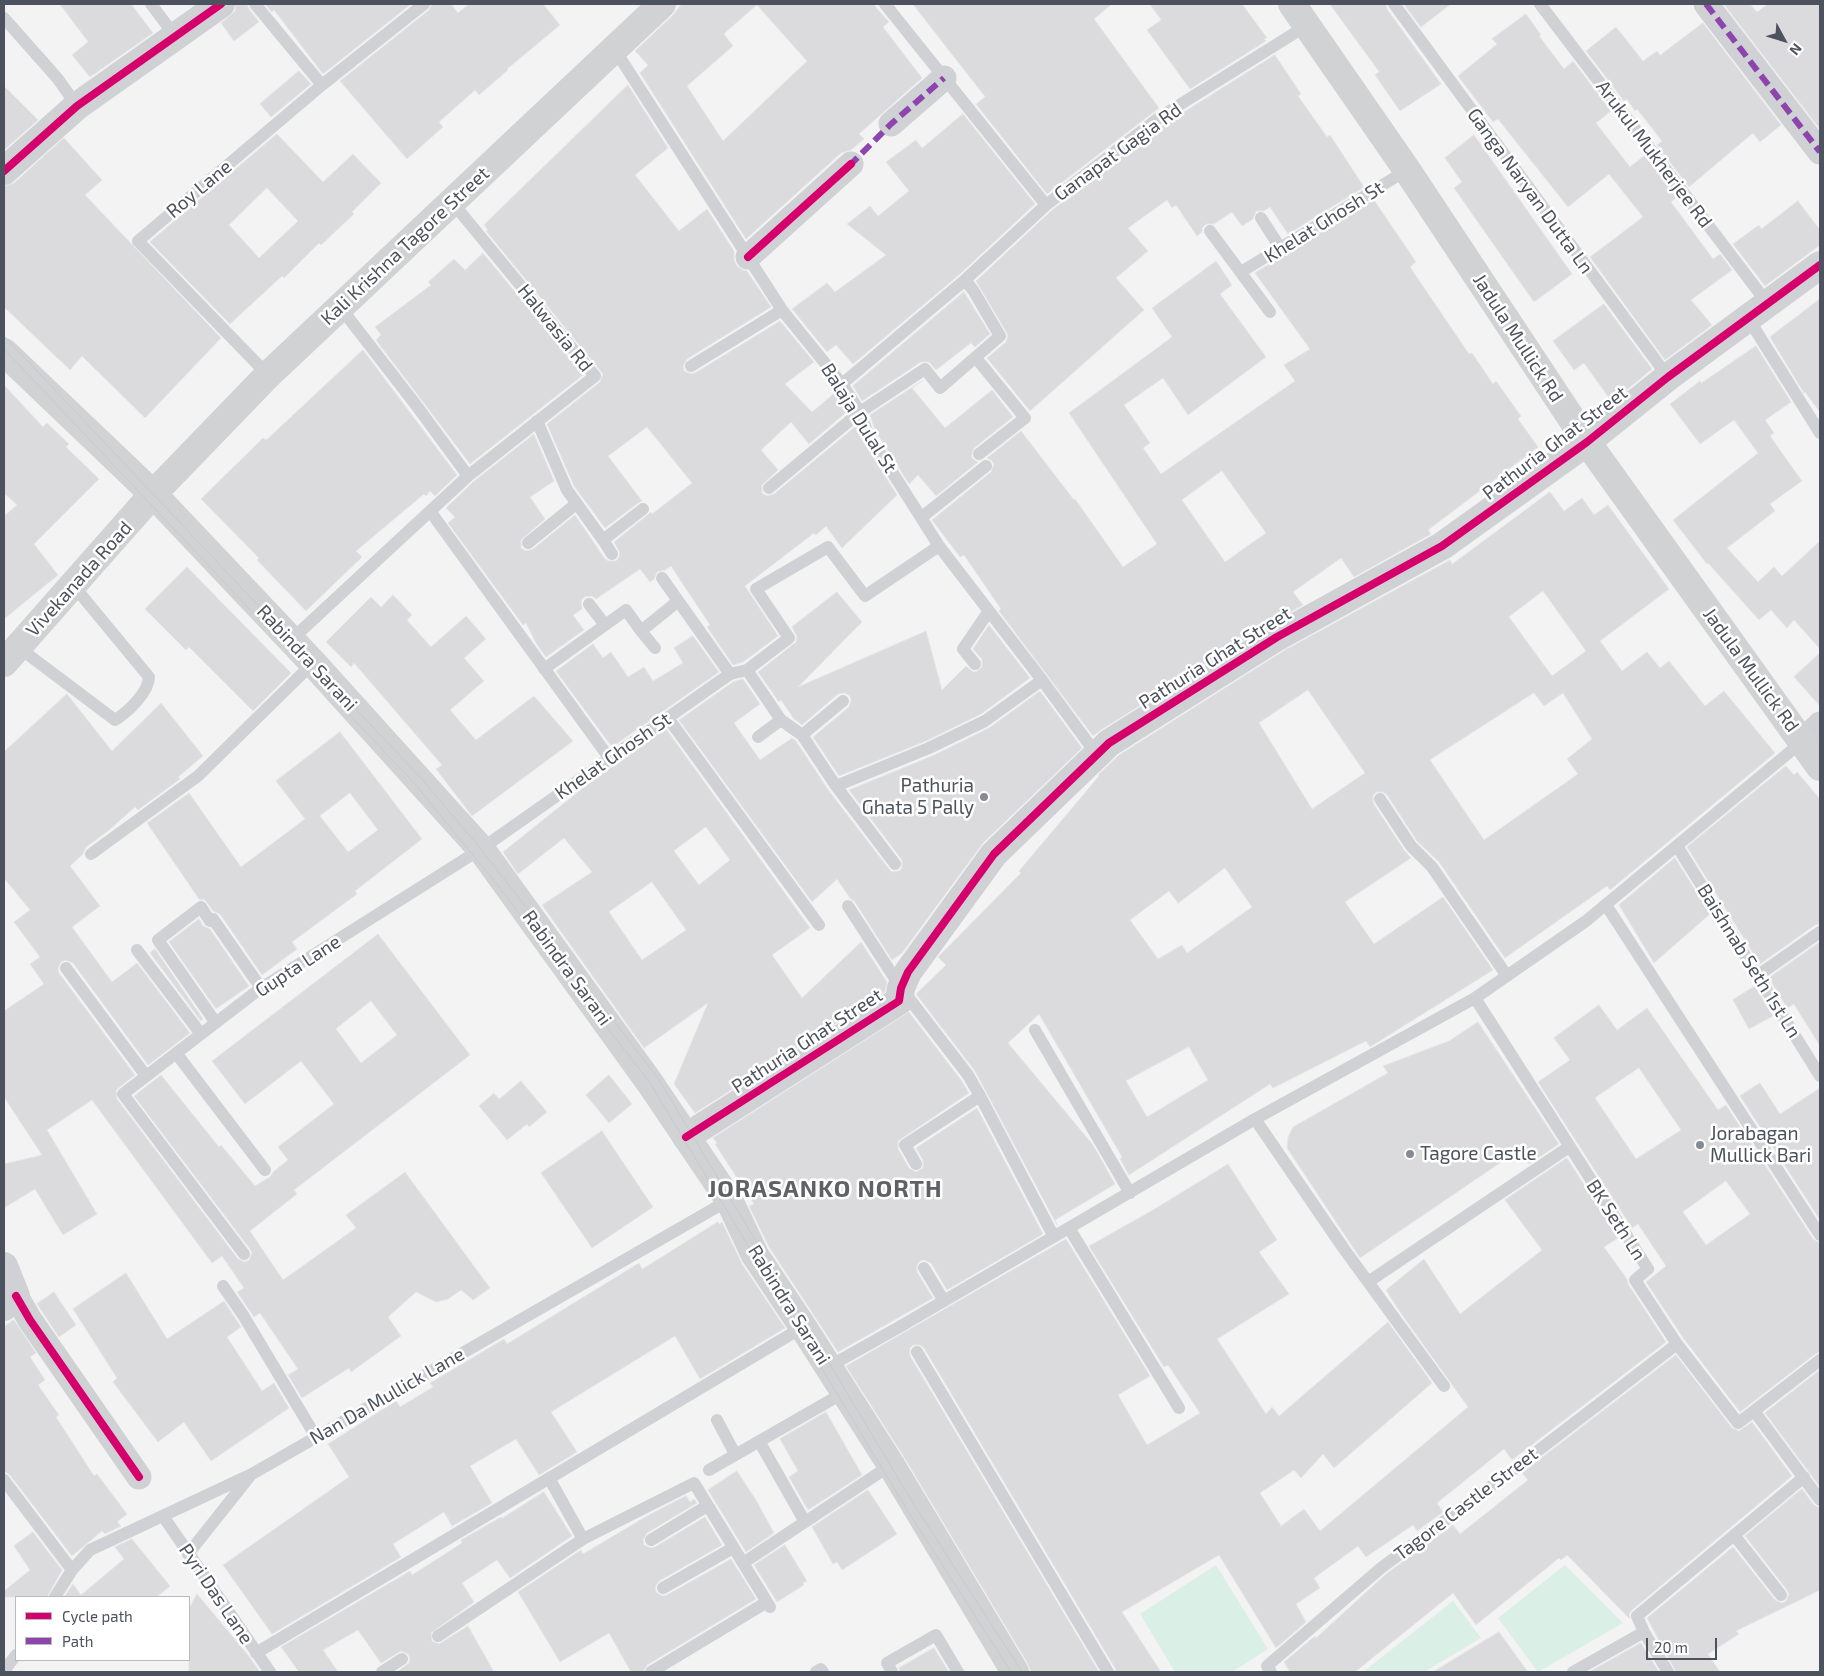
<!DOCTYPE html>
<html>
<head>
<meta charset="utf-8">
<style>
  body { margin:0 }
  #map { position:relative; width:1824px; height:1676px; overflow:hidden; background:#f3f3f3; font-family:"Exo 2",sans-serif }
  canvas { display:block }
  .frame { position:absolute; inset:0; border:5px solid #4c525e; pointer-events:none }
  .legend { position:absolute; left:15px; top:1596px; width:175px; height:65px; box-sizing:border-box; background:#fff; border:1px solid #b7babf; margin:0; padding:6px 9px; list-style:none; font-size:15px; color:#4c525e }
  .legend li { display:flex; align-items:center; gap:10px; height:25px }
  .legend b { width:25px; border:1px solid #b7babf }
  .north { position:absolute; left:1759px; top:15px; width:50px; height:50px; -webkit-text-stroke:4px #fff; paint-order:stroke; rotate:129deg; font-size:14px; font-weight:700; line-height:20px; text-align:center; color:#4c525e }
  .north::after { content:''; display:block; margin:auto; width:18px; height:22px; background:#4c525e; clip-path:polygon(50% 0,100% 100%,50% 72%,0 100%) }
  .scale { position:absolute; left:1646px; top:1638px; width:71px; height:22px; box-sizing:border-box; border:2px solid #4c525e; border-top:0; padding-left:6px; font-size:15px; line-height:18px; white-space:nowrap; color:#4c525e; -webkit-text-stroke:4px #fff; paint-order:stroke }
</style>
</head>
<body>
<div id="map">
<canvas width="1824" height="1676"></canvas>
<div class="frame"></div>
<ul class="legend">
<li><b style="height:6px;background:#d6006c"></b>Cycle path</li>
<li><b style="height:6px;background:#8e44ad"></b>Path</li>
</ul>
<div class="north">N</div>
<div class="scale">20 m</div>
</div>
<script>
const g = document.querySelector('canvas').getContext('2d');
g.lineJoin = 'round';
function paint(path, color) { g.fillStyle = color; g.fill(path, 'evenodd'); }
function strokePath(path, color, width, dash) { g.strokeStyle = color; g.lineWidth = width; g.lineCap = dash ? 'butt' : 'round'; g.setLineDash(dash || []); g.stroke(path); }
function label(font, color, halo, rows, align = 'center') {
  g.font = font + ' "Exo 2",sans-serif'; g.lineWidth = 5; g.setLineDash([]); g.textBaseline = 'middle'; g.strokeStyle = halo; g.fillStyle = color; for (const [text, x, y, turn = 0] of rows) {
    g.save(); g.translate(x, y); g.rotate((+turn || 0) * Math.PI / 180); g.textAlign = isNaN(turn) ? turn : align; if (halo) g.strokeText(text, 0, 0); g.fillText(text, 0, 0); g.restore();
  }
}
paint(new Path2D(`
  M1216,1565L1268,1649L1232,1672H1175L1140,1614Z
  M1565,1565L1623,1623L1538,1672L1498,1618Z
  M1453,1601L1481,1638L1424,1672H1363Z`), '#daefe6');
const building = new Path2D(`
  M60,4H131L153,33L90,77L72,55L88,42Z
  M236,4H247L249,9L259,22L234,41L221,23L235,11Z
  M265,4H411L323,74L274,10L272,12Z
  M432,4H451L458,13L469,4H543L560,25L507,69L508,70L479,95L475,90L439,122L443,127L407,159L340,81L429,10Z
  M682,4H873L889,22L883,27L922,78L859,134L864,139L851,150L841,153L746,239L640,73L648,65L635,51L673,15ZM757,5L807,61L723,141L687,86L733,46L724,34Z
  M913,4H1112L1094,19L1159,108L1047,194L976,104L985,97Z
  M1150,4H1242L1267,38L1264,39L1266,41L1190,89L1147,30L1161,20Z
  M1330,4H1386L1387,9L1441,84L1400,111L1375,75L1379,72Z
  M1404,4H1451L1421,27Z
  M1724,4H1750L1757,12L1768,4H1820V129Z
  M1526,14L1541,35L1539,36L1564,69L1573,61L1611,111L1596,123L1630,167L1645,155L1677,197L1671,202L1713,259L1720,254L1732,270L1691,300L1712,325L1665,360L1590,257L1643,217L1609,174L1568,207L1498,119L1493,122L1458,76L1497,44L1492,39Z
  M1703,23L1781,125L1760,142L1753,133L1689,187L1657,145L1662,141L1637,109L1635,111L1627,99L1624,101L1586,51L1616,27L1643,61L1657,51L1660,55Z
  M1275,55L1301,94L1298,96L1327,137L1330,135L1364,187L1288,234L1270,207L1264,211H1256L1253,219L1242,226L1232,212L1214,224H1206L1202,228V232L1197,236L1176,205L1172,208L1167,200L1128,228L1148,251L1116,278L1144,310L1030,411L987,358L1006,342L1008,335L976,281L1051,211L1165,124Z
  M299,71L311,84L271,117L260,104Z
  M628,85L668,148L635,175L679,231L707,209L734,251V260L737,266L743,270L747,271L771,307L687,359L683,366L684,371L691,374L695,373L780,321L814,362L785,384L812,412L837,391L849,410L809,444L791,422L761,450L778,470L762,485V493L767,496L774,494L856,426L861,438L897,495L842,548L826,526L816,535L814,533L745,586L778,636L743,662L733,665L707,627L710,625L671,566L665,570L657,572L654,579L650,582L640,569L596,599L592,596L584,597L581,601L582,609L573,615L584,630L546,657L536,643L526,623L523,625L448,523L455,517L446,508L473,482L534,434L554,481L530,497L545,519L521,540V548L526,551L533,549L575,515L605,559L609,561H616L619,557L620,553L614,542L651,512L652,514L692,483L647,427L608,456L642,501L638,503L605,528L574,486L547,424L600,382L603,374L486,231L488,230L484,225Z
  M4,86L38,120L4,150Z
  M963,114L1035,204L960,274L853,364L836,345L827,352L792,309L827,283L835,292L886,255L847,224L870,206L878,216L909,191L886,162L916,140L922,148Z
  M277,134L323,182L353,154L381,183L352,212L354,214L321,245L319,243L284,278L282,276L230,324L150,242ZM267,188L298,221L259,258L229,225Z
  M1474,135L1572,274L1534,302L1454,188L1462,182L1445,158Z
  M64,138L102,180L85,195L221,338L145,418L82,356L70,370L4,307V186L14,183Z
  M1374,200L1416,262L1410,267L1469,354L1472,353L1493,384L1496,381L1521,416L1518,419L1538,447L1428,530L1431,534L1354,577L1341,558L1293,592L1303,605L1269,624L1101,730L1093,736L999,611L1001,609L964,555L960,557L932,520L991,472L994,464L992,461L987,458L1021,431L1074,500L1075,499L1123,567L1157,544L1069,413L1172,337L1152,308L1216,261L1232,285L1220,294L1266,357L1188,415L1163,378L1124,405L1150,443L1143,448L1161,474L1295,381L1284,365L1310,349L1255,273ZM1222,471L1266,533L1225,562L1182,500Z
  M1798,201L1820,230V245L1765,286L1733,244L1759,225L1761,229Z
  M483,253L583,375L470,464L376,340L381,335L375,327L431,285L428,282L454,259L465,270Z
  M964,292L990,334L975,347L971,343L936,370L929,362H921L862,401L853,386Z
  M1820,299V412L1805,392L1804,393L1770,337Z
  M1604,304L1652,369L1612,402L1584,363L1574,370L1553,341Z
  M1756,346L1791,402L1765,420L1774,433L1770,436L1802,481L1770,504L1775,511L1727,548L1758,582L1774,567L1782,576L1820,541V649L1794,620L1787,628L1771,610L1759,620L1708,563L1707,564L1673,520L1758,453L1734,420L1700,444L1670,404L1700,381L1701,383Z
  M363,350L457,475L435,496L430,491L426,496L424,494L356,551L362,557L306,611L257,560L259,558L201,499L263,438L266,440Z
  M922,381L912,388L945,428L992,390L1013,417L974,448L971,456L973,459L978,462L936,496L918,475L909,484L875,430L870,415Z
  M4,385L43,427L47,423L69,444L66,447L99,479L34,544L58,575L4,619V516L17,505L4,493Z
  M1550,492L1564,511L1582,498L1594,515L1608,505L1669,589L1600,641L1622,671L1647,652L1660,668L1669,661L1705,706L1724,691L1775,753L1610,890L1607,886L1505,958L1439,862L1417,841L1387,795L1383,792H1376L1373,796V803L1404,850L1411,858L1345,902L1374,944L1443,897L1493,970L1370,1047L1366,1041L1273,1088L1270,1084L1129,1175L1120,1159L1122,1157L1039,1014L1008,1043L1093,1145L1115,1184L1055,1220L1057,1225L975,1071L916,994L946,965L938,957L1021,873L1019,871L1099,776L1098,775L1119,755L1285,650L1450,560L1452,564ZM1543,591L1586,651L1552,676L1509,617ZM1308,690L1365,773L1312,809L1259,723ZM1534,693L1544,706L1563,693L1592,739L1567,759L1578,774L1484,840L1430,760ZM1225,868L1252,907L1187,953L1182,945L1158,959L1130,920L1169,891L1178,903ZM1189,1047L1208,1080L1147,1117L1126,1081Z
  M187,567L291,673L253,711L189,647L186,650L145,609Z
  M837,592L862,622L798,687L926,631L942,690L966,666L972,671L976,672L982,667V659L973,649L989,625L1030,678L981,714L926,741L839,776L813,737L849,707L851,700L850,696L845,693L838,694L802,725L794,719L781,700L779,702L758,672L796,642L797,637L792,627Z
  M393,595L412,615L407,620L431,647L466,616L486,639L464,658L484,681L450,710L476,740L534,696L573,741L472,816L436,769L442,765L354,663L351,667L326,642L371,597L381,607Z
  M693,636L719,672L612,747L556,671L593,644L603,658L611,652L628,677L644,667L653,681L683,663L674,648Z
  M1820,653V706L1794,677Z
  M743,679L760,704L734,723L760,760L792,738L796,741L829,791L889,869L892,872L899,871L902,868V860L849,790L932,756L989,728L1040,691L1082,748L983,843L902,953L892,960L855,902L850,898L837,879L812,902L679,720L733,682Z
  M67,694L112,751L161,703L203,756L178,777L180,779L138,810L135,807L108,831L86,847L83,854L70,866L100,906L72,927L112,982L137,963L190,1033L148,1065L73,963L65,960L61,962L58,968L59,973L135,1075L116,1090L117,1099L238,1259L245,1262L249,1260L252,1253L250,1249L134,1096L161,1075L219,1147L221,1145L255,1186L270,1177L273,1172L288,1160L278,1147L334,1104L301,1061L245,1104L212,1061L378,934L470,1055L294,1190L297,1194L250,1231L283,1280L356,1228L346,1215L405,1172L490,1288L473,1300L461,1290L448,1299L436,1302L416,1292L388,1317L401,1336L351,1372L349,1368L302,1398L288,1375L298,1369L260,1313L254,1317L237,1292L244,1288L222,1256L212,1263L92,1100L47,1130L97,1214L63,1235L35,1189L4,1208V1164L42,1155L4,1097V1011L44,984L30,964L40,957L14,922L30,910L4,878V752ZM371,1001L397,1035L361,1063L336,1029Z
  M666,729L810,928L772,955L802,998L861,942L887,982L885,992L695,1113L674,1084L708,1003L644,1048L542,905L592,872L564,838L518,874L503,852L588,784ZM706,827L730,860L699,885L674,851ZM652,882L686,930L642,960L609,912Z
  M340,732L422,839L355,891L357,894L292,942L297,949L262,975L220,914L213,911L205,900L199,899L147,823L189,793L241,867L305,819L276,781ZM350,793L378,830L348,852L320,816Z
  M1786,766L1794,775L1797,772L1820,799V924L1815,925L1760,964L1687,847Z
  M1675,858L1710,914L1654,963L1619,905Z
  M199,919L203,926L210,929L249,986L216,1009L169,942Z
  M1820,942V1046L1794,1004L1787,1008L1769,978Z
  M155,949L203,1019L201,1021L150,953Z
  M1755,986L1773,1016L1749,1029L1733,1000Z
  M1599,1005L1617,1030L1647,1008L1718,1110L1726,1105L1813,1239L1820,1243V1352L1815,1354L1740,1412L1684,1339L1646,1282L1666,1266L1638,1224L1632,1228L1538,1082L1570,1060L1554,1038ZM1639,1068L1681,1130L1636,1159L1595,1098ZM1726,1181L1750,1214L1706,1245L1683,1212Z
  M909,1012L961,1080L969,1093L898,1141V1149L909,1168L916,1172L923,1168V1160L916,1148L977,1108L1043,1234L947,1290L931,1263L924,1260L920,1261L917,1265V1272L933,1298L838,1352L769,1247L749,1206L754,1204L715,1144L717,1143L713,1138Z
  M1478,1022L1559,1144L1529,1164L1519,1150L1360,1258L1287,1148L1288,1137L1293,1127L1388,1073L1383,1066L1449,1041Z
  M609,1075L632,1104L609,1123L586,1095Z
  M521,1081L547,1112L529,1127L527,1124L507,1140L479,1106L494,1093L499,1099Z
  M1760,1083L1780,1114L1820,1088V1220L1740,1096Z
  M602,1131L653,1207L592,1248L541,1173Z
  M1567,1158L1618,1238L1604,1247L1627,1279L1628,1284L1666,1342L1512,1460L1504,1449L1437,1503L1443,1512L1417,1531L1413,1525L1366,1557L1358,1546L1314,1578L1320,1588L1296,1604L1306,1622L1276,1648L1219,1555L1122,1612L1161,1672H1116L1115,1668L924,1348L920,1345H913L910,1348V1356L1099,1672H1031L1028,1664L904,1457L846,1366L1066,1239L1150,1376L1118,1395L1147,1445L1200,1413L1168,1365L1164,1367L1089,1246L1153,1210L1228,1164L1277,1240L1259,1252L1289,1294L1217,1339L1266,1414L1272,1407L1279,1416L1388,1322L1432,1383L1334,1468L1323,1454L1301,1478L1294,1470L1260,1493L1281,1526L1304,1509L1320,1531L1468,1407L1400,1312L1386,1290L1424,1259L1460,1314L1542,1250L1505,1200Z
  M718,1222L719,1224L722,1222L742,1264L785,1328L700,1379L675,1336L551,1412L577,1452L539,1475L516,1439L470,1466L492,1503L452,1526L444,1512L393,1544L401,1557L272,1634L223,1565L349,1477L328,1444L396,1401L400,1407L433,1387L430,1383L504,1339L507,1344L639,1263L642,1269Z
  M126,1273L167,1339L224,1301L241,1327L227,1337L262,1391L274,1383L289,1408L211,1461L184,1422L158,1442L113,1382L117,1378L73,1309Z
  M54,1292L76,1325L59,1337L37,1304Z
  M14,1320L36,1353L30,1357L45,1380L38,1385L59,1415L56,1417L94,1476L97,1474L127,1514L117,1522L121,1526L105,1534L102,1531L72,1556L10,1475L4,1471V1327Z
  M1676,1355L1732,1428L1739,1431L1752,1422L1792,1476L1632,1610L1629,1614L1630,1619L1567,1555L1561,1560L1559,1558L1476,1625L1453,1593L1355,1672H1290L1284,1662L1315,1636L1316,1638L1386,1574L1453,1525L1460,1534L1528,1480L1522,1473Z
  M1820,1370V1487L1765,1413Z
  M826,1412L862,1475L808,1510L789,1477L798,1471L780,1439Z
  M737,1471L756,1500L774,1533L746,1552L708,1490Z
  M1802,1489L1814,1505L1820,1508V1590L1736,1631L1739,1634L1708,1654L1720,1672H1676L1647,1618L1733,1547L1775,1600L1782,1603L1786,1601L1789,1594L1787,1590L1745,1536Z
  M868,1490L897,1534L842,1570L837,1562L833,1564L812,1527Z
  M544,1492L572,1536L510,1578L497,1560L462,1583L474,1602L431,1633L432,1641L439,1644L468,1626L494,1672H397L409,1663L410,1658L408,1654L401,1651L381,1663L358,1630L323,1650L338,1672H299L281,1647L410,1571L412,1575L462,1543L461,1540L501,1517L502,1518Z
  M686,1496L690,1502L694,1499L697,1503L647,1533L643,1540L644,1545L651,1548L655,1547L705,1517L722,1545L659,1581L655,1587L656,1592L662,1596L667,1595L731,1559L756,1599L647,1665L643,1672H631L609,1633L560,1662L518,1592L581,1550L583,1554L647,1516Z
  M33,1532L62,1570L47,1597H4V1591L30,1570L14,1546Z
  M132,1539L170,1586L157,1597H64L73,1584L81,1595L124,1559L115,1547Z
  M785,1545L807,1581L803,1583L804,1585L777,1602L754,1565Z
  M197,1594L248,1655L260,1672H189V1609Z
  M1499,1632L1528,1672H1433Z
  M1641,1643L1659,1672H1589Z
  M934,1648L949,1672H900L899,1668Z`);
paint(building, '#dbdbdd');
strokePath(building, '#e5e5e5', 1);
strokePath(new Path2D(`
  M151,4L175,36
  M255,4L322,85L138,241L268,375
  M885,4L1046,205L1160,117L1306,26
  M1394,4L1668,377
  M1540,4L1768,304
  M4,18L58,79L77,106
  M615,50L782,310L842,384L860,412L868,434L939,546L1042,680L1097,755
  M322,85L424,4
  M1261,218L1281,249
  M1210,231L1270,312
  M1241,272L1407,170
  M340,307L416,405L468,476
  M1748,318L1820,433
  M976,358L1025,418L979,454
  M691,366L782,310
  M842,384L965,280L1046,205
  M537,421L567,490L603,540L643,509
  M769,488L860,412L925,369L940,388L1000,336L973,290L965,280
  M430,511L610,759
  M922,517L986,466
  M603,540L612,554
  M528,543L576,504
  M662,578L730,674
  M589,604L605,625
  M291,640L468,476L595,376L452,202
  M18,647L115,720C128,712 149,692 149,677L73,585
  M655,648L641,631L677,602
  M975,664L963,649L989,611
  M544,669L626,610L641,631
  M747,670L781,720L802,735L836,786L929,748L985,721L1042,680
  M668,718L819,925
  M802,735L843,701
  M758,737L781,720
  M836,786L895,864
  M1380,799L1411,846L1432,867L1507,976
  M1677,846L1820,1076
  M91,854L198,776L313,663
  M1606,905L1820,1235
  M848,906L901,988L968,1075L980,1096L1054,1237
  M137,950L201,1034
  M66,968L146,1076
  M1757,976L1820,932
  M1475,998L1648,1269L1635,1280L1677,1344L1738,1423L1754,1411L1820,1500
  M216,1023L158,940L201,907L210,921L213,919L261,988
  M1035,1030L1130,1193
  M176,1053L265,1170
  M1255,1119L1344,1249L1444,1386
  M916,1164L905,1145L980,1096
  M1069,1228L1179,1408
  M244,1254L123,1094L261,988L481,849L730,674L747,670L789,638L756,589L828,547L865,596L939,546
  M924,1268L944,1301
  M1368,1282L1569,1147
  M223,1286L243,1315L316,1437
  M917,1352L1108,1672
  M828,1367L901,1326L1255,1119L1475,998L1586,921L1803,741
  M1754,1411L1820,1360
  M717,1420L735,1454
  M759,1441L805,1522
  M709,1470L845,1392
  M4,1480L72,1570
  M163,1516L270,1672
  M1734,1535L1781,1595
  M583,1539L694,1483L770,1607
  M651,1540L707,1506
  M188,1554L250,1476
  M743,1563L891,1465
  M663,1588L733,1548
  M55,1597L72,1570L90,1550L252,1474L729,1200
  M1644,1632L1668,1672
  M438,1636L583,1539L549,1478
  M256,1653L803,1327
  M4,1671L16,1655
  M382,1672L402,1659
  M651,1672L767,1602
  M816,1672L821,1669L823,1672
  M892,1672L887,1663L936,1635L958,1672
  M1271,1672L1267,1666L1381,1568L1509,1473L1677,1344
  M1573,1672L1644,1632L1637,1616L1804,1477`), '#cfd1d4', 12);
strokePath(new Path2D(`
  M1706,4L1820,152
  M891,124L944,78
  M748,257L851,164
  M1803,741L1820,724
  M16,1296L30,1320L139,1477`), '#cfd1d4', 25);
strokePath(new Path2D(`
  M4,171L77,106L221,4
  M686,1137L899,1001L901,988L908,972L994,854L1109,743L1277,637L1442,546L1587,442L1668,377L1820,265
  M4,1266L16,1296L4,1307`), '#cfd1d4', 28);
strokePath(new Path2D(`
  M1292,4L1407,170L1587,442L1820,767
  M4,352L153,494L313,663L481,849L650,1083L729,1200L755,1255L803,1327L891,1465L1015,1672
  M4,663L153,494L268,375L662,4`), '#d1d2d4', 28);
strokePath(new Path2D(`
  M4,336L420,777L481,849L658,1078L913,1503L1022,1672
  M4,349L414,783L496,883L650,1083L906,1508L1011,1672`), '#c9cacd', 1);
strokePath(new Path2D(`
  M1706,4L1820,152
  M849,166L891,124L944,78`), '#8e44ad', 6, [12, 6]);
strokePath(new Path2D(`
  M4,171L77,106L221,4
  M748,257L851,164
  M686,1137L899,1001L901,988L908,972L994,854L1109,743L1277,637L1442,546L1587,442L1668,377L1820,265
  M16,1296L30,1320L139,1477`), '#d6006c', 8);
for (const [x, y, r, color] of [
  [984,797,5,"#868a92"],
  [1700,1145,5,"#868a92"],
  [1410,1154,5,"#868a92"]
]) { const dot = new Path2D(); dot.arc(x, y, r, 0, 2 * Math.PI); g.fillStyle = color; g.fill(dot); strokePath(dot, '#fff', 2); }
label('19px', '#4c525e', '#fff', [
  ["Ganapat Gagia Rd",1118,152,-36],
  ["Arukul Mukherjee Rd",1654,154,53],
  ["Roy Lane",199,189,-40],
  ["Ganga Naryan Dutta Ln",1530,191,54],
  ["Khelat Ghosh St",1324,222,-32],
  ["Kali Krishna Tagore Street",405,246,-43],
  ["Halwasia Rd",555,328,51],
  ["Jadula Mullick Rd",1518,338,57],
  ["Balaja Dulal St",859,418,58],
  ["Pathuria Ghat Street",1555,443,-37],
  ["Vivekanada Road",79,579,-48],
  ["Rabindra Sarani",307,658,47],
  ["Pathuria Ghat Street",1215,658,-32],
  ["Jadula Mullick Rd",1751,670,54],
  ["Khelat Ghosh St",613,756,-35],
  ["Baishnab Seth 1st Ln",1749,961,58],
  ["Gupta Lane",298,966,-33],
  ["Rabindra Sarani",567,968,54],
  ["Pathuria Ghat Street",807,1041,-33],
  ["BK Seth Ln",1616,1220,57],
  ["Rabindra Sarani",789,1305,58],
  ["Nan Da Mullick Lane",387,1396,-30],
  ["Tagore Castle Street",1466,1504,-37],
  ["Pyri Das Lane",216,1594,56]
]);
label('19px', '#4c525e', '#fff', [
  ["Pathuria",974,786,"right"],
  ["Ghata 5 Pally",974,808,"right"],
  ["Jorabagan",1710,1134],
  ["Mullick Bari",1710,1156],
  ["Tagore Castle",1420,1154]
], 'left');
g.letterSpacing = '1px';
label('bold 24px', '#5f6166', '#fff', [
  ["JORASANKO NORTH",825,1189]
]);
g.letterSpacing = '0px';
</script>
</body>
</html>
